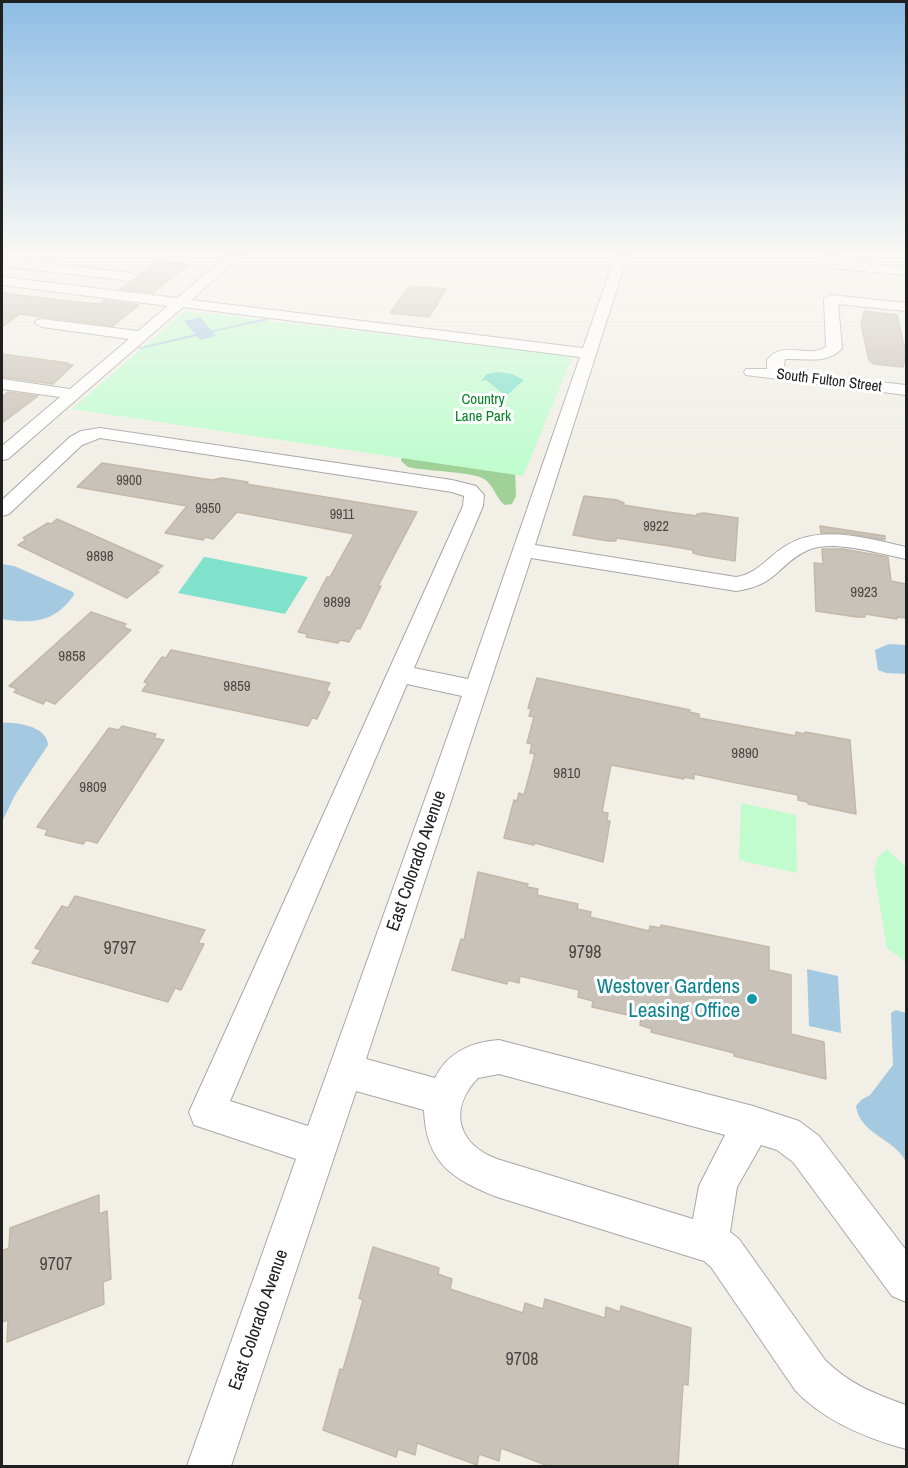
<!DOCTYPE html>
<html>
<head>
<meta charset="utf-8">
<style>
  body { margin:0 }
  #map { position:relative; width:908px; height:1468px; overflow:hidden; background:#f1efe6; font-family:"Archivo Narrow",sans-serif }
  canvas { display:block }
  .frame { position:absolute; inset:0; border:3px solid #202020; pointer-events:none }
</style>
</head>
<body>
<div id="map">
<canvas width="908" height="1468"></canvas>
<div class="frame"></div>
</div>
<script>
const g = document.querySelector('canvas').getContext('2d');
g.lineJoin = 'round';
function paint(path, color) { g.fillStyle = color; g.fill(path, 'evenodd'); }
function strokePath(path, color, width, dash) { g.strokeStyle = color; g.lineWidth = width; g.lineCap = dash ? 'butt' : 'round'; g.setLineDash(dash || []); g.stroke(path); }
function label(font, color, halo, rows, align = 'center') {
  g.font = font + ' "Archivo Narrow",sans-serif'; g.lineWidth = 6; g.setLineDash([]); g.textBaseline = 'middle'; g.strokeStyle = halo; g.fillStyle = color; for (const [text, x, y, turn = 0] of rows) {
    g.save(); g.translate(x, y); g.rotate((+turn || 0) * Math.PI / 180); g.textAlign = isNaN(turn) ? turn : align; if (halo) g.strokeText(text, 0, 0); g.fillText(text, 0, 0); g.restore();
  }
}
paint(new Path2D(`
  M402,457L515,469L516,496L512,504L505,505C496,499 494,485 484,479C475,472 425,471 408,467L401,461Z`), '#a0d199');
paint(new Path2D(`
  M185,311L553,354L572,358L523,476L72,409Z
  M741,803L796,815L797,873L739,860Z
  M887,849L906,867V962L887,948L874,871L878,857Z`), '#c1fccf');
paint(new Path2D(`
  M498,372L512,374L524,380L506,396L486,380L481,381L487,374Z
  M204,557H205L308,577L285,614L178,593Z`), '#81e2cc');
paint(new Path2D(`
  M200,317L216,336L200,340L184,321Z
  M2,564L14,566L73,592L74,595C54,623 32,624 2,619Z
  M889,644L906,645V674L886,673L878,670L875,650Z
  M2,723C16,722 47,726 48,745L15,795L2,822Z
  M807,969L838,976L841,1033L809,1026Z
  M896,1010L906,1013V1162C895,1138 860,1135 856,1106L861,1100L870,1095L893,1065L891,1013Z`), '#a4c9e0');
paint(new Path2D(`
  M267,318H268V320L212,332L210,331Z
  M195,334H197V336L140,349L138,348Z`), '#a4c9e0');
const building = new Path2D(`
  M157,261L189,264L153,293L119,289L138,279V275Z
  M409,286L446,289L429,317L390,313Z
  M2,293L76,302L99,304L104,300L139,305L113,326L20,314L2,327Z
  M864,311L897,315L906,354L903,367L874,364L869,360L861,324Z
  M2,354L68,363L66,364L73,365L53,384L2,377Z
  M8,392L38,396L2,423V397Z
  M102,463L212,480L222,478L248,482L246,484L417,512L378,586H381L360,629L357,628L349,642L340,640L338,643L306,637L307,634L298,632L327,577H330L354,534L237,512L213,539L205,537L203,540L165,533L187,506L77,487Z
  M584,496L617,500L624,503L623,505L668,512L697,516V514L704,513L738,518L735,561L700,555L693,553V550L663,545L616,538V541H608L573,535Z
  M57,519L163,566L156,571L159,572L127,598L18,545L26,540L23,538L48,523L51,524Z
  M820,526L885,536V540L846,533H821Z
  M822,549H843L888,557L891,581L906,584V618L897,617V619L865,614V617H857L816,611L814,563L823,564Z
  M91,612L126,624L123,627L131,630L55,704L46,700L43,704L14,692L17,689L9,686Z
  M171,650L330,683L326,691L330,692L317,719L312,718L308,726L142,691L148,683L144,682L162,657L166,658Z
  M537,678L690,710L689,712L699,714V718L796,736V732L805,734V732L850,740L856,814L808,804V802L798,800V795L732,782L694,774V779L684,777V779L611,765L602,812L608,813L607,821H610L603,862L535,843L534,845L504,838L514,800L517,801L519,793L524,795L535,754L530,753L532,744L527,743L534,717L529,716L531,709L528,708Z
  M122,726L156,734L154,738L164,740L97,843L86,840L83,844L45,835L48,830L37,827L51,807L109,728L119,730Z
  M478,872L528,884L527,887L538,889L537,895L578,904L577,909L591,912L590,917L649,931L650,926L661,928V925L769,947V970L791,975V1034L824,1042L826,1079L734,1056V1053L651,1032L652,1029L640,1025L641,1018L592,1007L593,1001L578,997L579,990L520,976L519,983L508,980L507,984L452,970L461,939L464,940Z
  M75,896L205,930L198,943L204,944L181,990L175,988L168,1002L32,963L41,950L35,948L62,906L68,908Z
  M99,1195V1214L107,1211L111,1279L103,1282L104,1304L7,1342L8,1320L2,1322V1251L9,1248L10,1228Z
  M373,1247L439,1268L438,1274L452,1279L450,1289L523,1313L525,1303L543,1309L545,1299L605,1318L606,1307L620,1312L621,1306L691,1328L688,1385L683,1384L678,1467H551L501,1448L499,1461L479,1454L477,1465L417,1443L415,1455L398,1449L396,1457L323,1430L340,1369L343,1370L363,1300L359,1298Z`);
paint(building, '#c9c2b8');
strokePath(building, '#c3b8a7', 1.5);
const minor = new Path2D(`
  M229,254H243L191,300L583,348L616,254H628L535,545L736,577C758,574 768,556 787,545C822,524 869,539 906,547V559C880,554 833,539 808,550C777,564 779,585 736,591L531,558L366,1059L435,1078C448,1052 471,1042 499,1040L753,1106L799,1121L819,1136L906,1250V1302L892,1296L793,1162L777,1150L761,1145L737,1187L730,1232L739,1239L825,1360C849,1384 875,1394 906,1405V1449C866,1438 824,1421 795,1390L711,1267L704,1261L497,1197C452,1179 426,1163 424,1110L356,1091L231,1466H187L296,1159L194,1125L189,1112L463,506L464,496L452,492L100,438L82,445L9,514L2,516V500L70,437L81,431L100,428L452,480L476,486L484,495L483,506L414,668L468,679L580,357L183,307L8,459L2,460V446L60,397L2,389V379L70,389L129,339L42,327L35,323L37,320L42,319L138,331L168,306L2,285V277L177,298ZM407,684L462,696L308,1126L230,1101ZM499,1074L725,1135L699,1186L693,1219L497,1159C457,1144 448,1109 478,1078Z
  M823,254H835L836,261L906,267V275L830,268L824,264Z
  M2,258L130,273L137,277L130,281L2,266Z
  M831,295L906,303V311L838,304L842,348C828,365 804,358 785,359L783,371L906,385V395L746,375L744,372L746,369H767V360C783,339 808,359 826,347L824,299Z`);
strokePath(minor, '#a7a7a7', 2);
paint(minor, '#fff');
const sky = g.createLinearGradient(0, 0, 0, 459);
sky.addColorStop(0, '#8dbce5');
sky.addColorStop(0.55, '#f9f8f4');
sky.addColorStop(1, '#f9f8f400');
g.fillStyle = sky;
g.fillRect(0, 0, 908, 459);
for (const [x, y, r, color] of [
  [752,999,6,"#0f9aa8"]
]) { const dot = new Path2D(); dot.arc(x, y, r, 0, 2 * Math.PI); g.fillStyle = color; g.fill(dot); strokePath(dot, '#fff', 2); }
label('14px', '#4a4846', null, [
  ["9900",129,481],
  ["9950",208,509],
  ["9911",342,515],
  ["9922",656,527]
]);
label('15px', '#202020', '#fff', [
  ["South Fulton Street",829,381,7]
]);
label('15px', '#078425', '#fff', [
  ["Country",483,400],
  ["Lane Park",483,417]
]);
label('15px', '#4a4846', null, [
  ["9898",100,557],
  ["9923",864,593],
  ["9899",337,603],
  ["9858",72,657],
  ["9859",237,687],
  ["9890",745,754],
  ["9810",567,774],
  ["9809",93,788]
]);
label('18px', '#202020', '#fff', [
  ["East Colorado Avenue",417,861,-71],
  ["East Colorado Avenue",259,1320,-71]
]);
label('18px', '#4a4846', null, [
  ["9797",120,949],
  ["9798",585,953],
  ["9707",56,1265],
  ["9708",522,1360]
]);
label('21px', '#0d838f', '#fff', [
  ["Westover Gardens",740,987],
  ["Leasing Office",740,1011]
], 'right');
</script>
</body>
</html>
